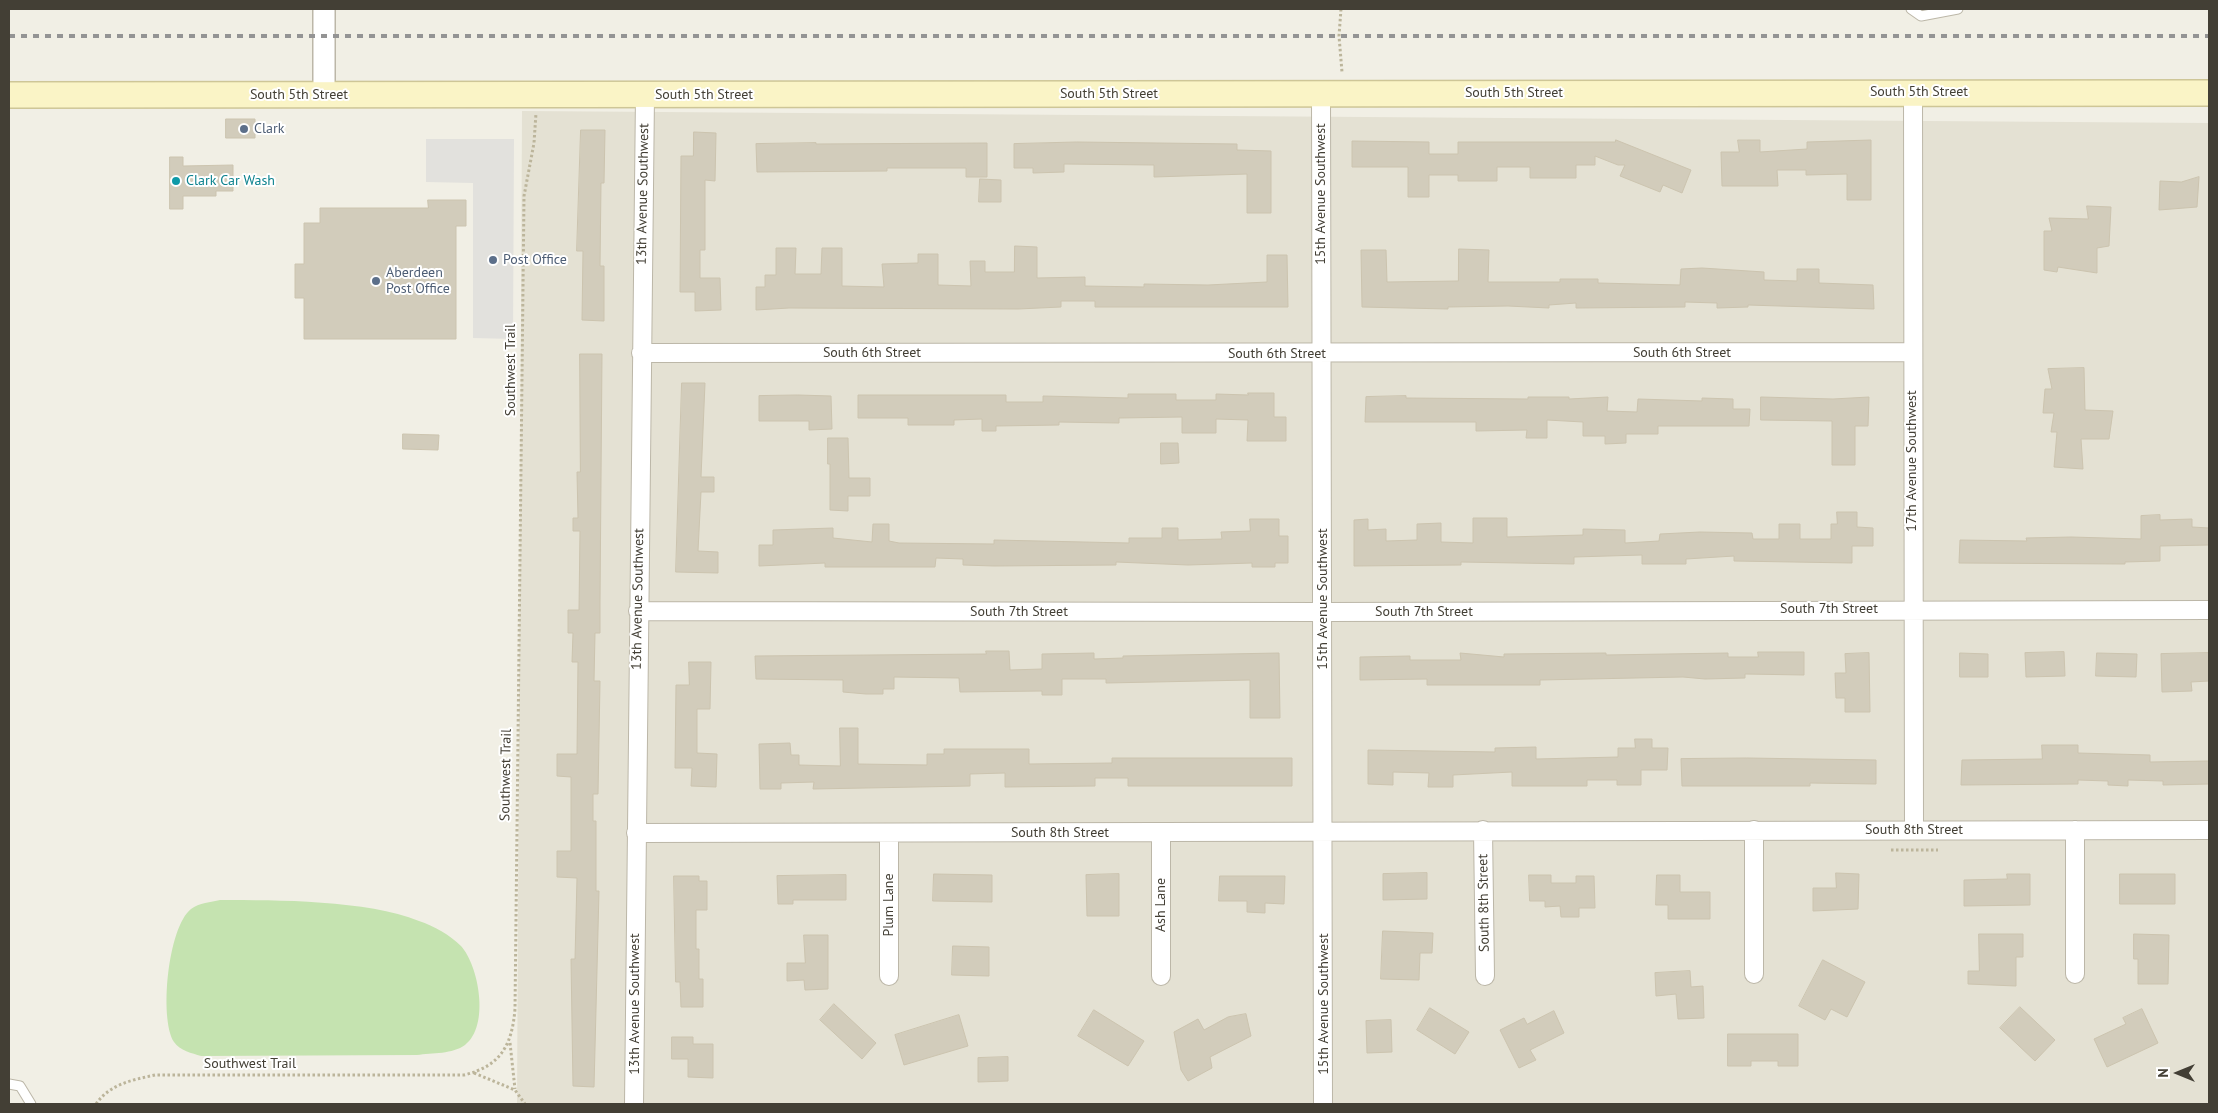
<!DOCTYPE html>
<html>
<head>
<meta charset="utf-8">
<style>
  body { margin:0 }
  #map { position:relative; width:2218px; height:1113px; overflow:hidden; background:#f1efe5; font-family:"PT Sans",sans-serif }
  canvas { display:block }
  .frame { position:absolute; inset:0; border:10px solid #433f35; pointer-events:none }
  .north { position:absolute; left:2153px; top:1048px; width:50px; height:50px; -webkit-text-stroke:4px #fff; paint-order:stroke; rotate:270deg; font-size:14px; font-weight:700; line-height:20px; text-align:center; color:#433f35 }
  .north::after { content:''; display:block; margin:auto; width:18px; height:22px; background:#433f35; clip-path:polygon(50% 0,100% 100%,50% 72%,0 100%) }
</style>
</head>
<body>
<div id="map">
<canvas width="2218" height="1113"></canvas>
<div class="frame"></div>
<div class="north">N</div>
</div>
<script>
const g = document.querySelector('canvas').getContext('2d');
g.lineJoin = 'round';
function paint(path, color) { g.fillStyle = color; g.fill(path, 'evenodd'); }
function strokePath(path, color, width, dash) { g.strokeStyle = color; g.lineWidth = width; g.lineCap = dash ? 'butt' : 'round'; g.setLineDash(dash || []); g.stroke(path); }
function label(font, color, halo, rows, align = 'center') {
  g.font = font + ' "PT Sans",sans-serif'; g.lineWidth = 4; g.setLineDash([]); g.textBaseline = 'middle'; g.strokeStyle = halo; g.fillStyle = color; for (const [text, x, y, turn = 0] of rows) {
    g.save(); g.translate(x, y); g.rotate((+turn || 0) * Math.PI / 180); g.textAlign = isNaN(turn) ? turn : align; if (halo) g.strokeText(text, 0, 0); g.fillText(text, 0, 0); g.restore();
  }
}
paint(new Path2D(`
  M522,111L2209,123V1104H517Z`), '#e4e1d3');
paint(new Path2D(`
  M220,900C277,900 367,900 419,921C434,926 450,935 461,946C479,966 490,1026 465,1045C453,1054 432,1053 417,1055L201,1056C192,1053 180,1051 174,1042C159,1018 168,927 191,909C199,903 211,902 220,900Z`), '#c5e3b0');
paint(new Path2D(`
  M426,139H514L513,339L473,338V183L426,182Z`), '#e2e1dd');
const building = new Path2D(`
  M226,119H255V138H226Z
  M581,130H605L604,183H601L600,266H604V321L582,320L583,251H577Z
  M694,132L716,133L715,181L705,180V250H700V278H720L721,310L695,311V292H680L681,156H693Z
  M1616,140L1691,170L1682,193L1663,185L1660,192L1620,176L1625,165H1618L1595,156V165H1576V178H1530V167H1497V181H1458V175H1429V197H1408V167H1352V141L1429,142V154H1458V142H1615Z
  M1738,140H1760V152L1807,149V142L1871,140V200H1847V174L1806,175V170H1777L1778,186H1722L1721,152H1739Z
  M1077,142L1237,144V150L1271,151V213H1247V174L1154,177V165L1064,164V172L1033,173V168H1014V144Z
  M816,143V144L987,143V177H966V168H887V171L757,172L756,144Z
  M170,157H183V166L233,165V191H216V196H183V209H170Z
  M2199,177L2197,207L2159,210L2160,181L2181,182Z
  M980,179L1001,180V202H979Z
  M428,200H466V226H456V339H304V298H295V264H304V223H320V208H428Z
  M2087,206L2111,207L2109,246L2097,248V273L2058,267L2057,272L2044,270V231H2052L2049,218L2088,219Z
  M1015,246L1037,247V278L1085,277V286L1144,287V284L1208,285L1267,282V255H1287L1288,307H1095V301H1061V307L1018,309L789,308L756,310V287H765V275H776V248H796L795,274H821L822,248H842V286L884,287L882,264L918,263V254H938V285L971,286L970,261H985V272H1014Z
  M1459,249L1489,250L1488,282H1560V279H1598V283L1680,285L1681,269L1702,268L1764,272V280L1797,281V269H1819V283L1873,285L1874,309L1748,305V307L1717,308V303L1685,302V307L1576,308V303L1549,305V308L1508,306L1448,307V309L1362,307L1361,250H1386L1387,282L1458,281Z
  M580,354H602L600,601V633H595L594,681H600L598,794H593V821H596V891H599L594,1087L573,1086L571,959H575L577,878L557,877V851H571V777L557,776V754H577L578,662H572L573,633H568V610H579L580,531H573V518H578L577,472H580Z
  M2084,368L2085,410L2113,411L2109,439H2081L2083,469L2054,467L2057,432H2051L2054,413H2043L2045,389H2052L2048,369Z
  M682,383H705L701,477H714V492H701L698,551L718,552V573L676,572Z
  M1248,393H1274V417H1286V441H1247L1248,420L1216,419V433H1182V417L1119,418V423L1059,422V425L996,426V431H982V419L954,420V425H908V418H858V395H1006V402H1043V396L1128,398V394H1176V400H1216V394L1248,395Z
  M798,395L831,396L832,429L809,430V421H759V396Z
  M1406,396V398L1528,399V397H1569V399L1608,397L1607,411L1637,412L1638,399L1702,401V398L1733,399V409H1750L1749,426H1658V434H1626V443L1605,444V436H1583V422L1547,420V438H1526L1527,430L1476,431V422H1365L1366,397Z
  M1761,397L1833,399L1869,397L1868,426H1855V465H1832V421L1761,420Z
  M403,434L439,435L438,450L403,449Z
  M828,438H848L849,478H870V496H848V511L830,510V464H828Z
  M1161,443H1178L1179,463L1161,464Z
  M1837,512H1857V527L1873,528V546H1852V563L1734,561V556L1686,559V564H1642V555L1574,557V564L1461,562V565L1354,566V520L1368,519V530L1386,529V541L1417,540V524L1441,523V542L1473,543V518H1507V537L1583,535V529L1625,530V543L1659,541L1660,534L1700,532L1752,533L1753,539H1779V524H1800V539H1831V524H1837Z
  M2160,515V520L2192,519V527L2209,528V545L2160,546V561L2125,562V564L1959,563L1960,540L2027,541L2026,538L2071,537L2141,539V516Z
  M1250,519H1279V536H1288V563H1275V567H1252V563L1188,565L1116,562V565L994,566L963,565V559L936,558L935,567H825V563L759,566V545H773V530L833,528V538L872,542L873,524H889V541L899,543L994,544V540L1129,543V538H1162V528H1178V540L1222,539L1221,532L1250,531Z
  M986,651H1009L1010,670L1042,669V654L1094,653V659L1123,658V656L1279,653L1280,718H1250V680L1106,683V679H1062V695H1042V691L960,692L959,678L894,677V689H883V694H866L843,692V680L756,679L755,656L986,654Z
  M1758,652H1804V675L1745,674V678L1705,679L1683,677L1540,680V685H1427V679L1360,680V657L1410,656V660H1461L1460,653L1504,657V654L1606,653V655L1728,653V657H1758Z
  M2064,652L2065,676L2026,677L2025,653Z
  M1869,653L1870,712H1845V698H1836L1835,673H1846L1845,654Z
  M1960,653L1988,654V677H1960Z
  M2097,653L2137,654L2136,677L2096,676Z
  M2209,653V681L2191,682L2192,691L2162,692L2161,654Z
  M689,662H711L710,709H697V753L717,754L716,787L691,786L692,768H675L676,685H689Z
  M840,728H858V764L927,765V754H944V749H1029V764L1112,763V758H1292V786H1128V778H1095V786L1005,787V773L970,774V786L813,789L814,782L781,783V789H760L759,744L790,743L791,755H799V765L840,766Z
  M1635,739H1652V748H1668L1667,770H1641V785H1617V780H1587V786H1512V772L1453,775V787H1428L1429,773L1393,772V785L1368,784V750L1495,752V748L1536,747V759L1618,757V748H1635Z
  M2042,745H2078V753L2150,755V762L2209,761V784L2163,785V781L2128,780V786L2108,785V781L2078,780V784L1961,785L1962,760L2042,759Z
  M1747,758L1876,760V784L1810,783V786H1682L1681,759Z
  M1427,873V899L1383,900V874Z
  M1836,873L1859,874L1858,909L1813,911V888H1836Z
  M934,874L992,875V902L933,901Z
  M1119,874V916H1087L1086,875Z
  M2007,874H2030V905L1964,906V880L2007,879Z
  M2120,874H2175V904H2120Z
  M846,875V900H793V904H778L777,876Z
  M1529,875H1551V883H1576V876H1594L1595,908H1579V917H1561L1560,906L1545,907V901H1530Z
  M1657,875H1680V892H1710V919H1668V905H1656Z
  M674,876H699V881H707V910H696V949H699V979H703V1007H681L680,982H676Z
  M1220,876H1285L1284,904L1265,903V913L1247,912V901H1219Z
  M1383,931L1433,933L1432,953H1420L1419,980L1381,979Z
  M1979,934H2023V957H2016V986L1968,984V971H1979Z
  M2134,934L2169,935L2168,984H2138V959H2134Z
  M804,935H828V989L805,990L804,980L787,981V963H805Z
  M953,946L989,947V976L952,975Z
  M1823,960L1865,982L1847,1017L1831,1009L1825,1020L1799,1006Z
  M1690,971L1691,987L1703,986L1704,1018L1678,1019L1676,994L1656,996L1655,973Z
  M834,1004L876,1043L862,1059L820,1020Z
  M2020,1007L2055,1040L2035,1061L2000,1028Z
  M1430,1008L1469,1032L1455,1054L1417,1030Z
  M2142,1009L2158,1043L2107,1067L2094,1039L2126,1024L2123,1018Z
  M1094,1010L1144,1041L1128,1066L1078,1036Z
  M1554,1011L1564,1033L1530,1050L1536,1060L1519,1068L1500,1030L1524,1018L1527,1024Z
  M1246,1014L1251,1036L1210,1057L1212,1068L1188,1081L1181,1070L1174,1032L1198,1019L1204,1030L1228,1017Z
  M959,1015L968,1046L904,1065L895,1035Z
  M1391,1020L1392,1052L1367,1053L1366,1021Z
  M1728,1034H1798V1066H1778V1061H1751V1066H1728Z
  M672,1037H693V1044H713V1078L688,1077V1059H672Z
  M1008,1057V1081L978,1082V1058Z`);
paint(building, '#d2ccbb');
strokePath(building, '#ccc4af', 1);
const service = new Path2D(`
  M1911,9L1921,16L1958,9
  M9,1084L20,1086L31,1104`);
const minor = new Path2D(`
  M1913,91L1914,830
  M1321,94L1323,1104
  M641,353L1912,352
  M638,611L1323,612L2209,610
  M1483,830L1485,976
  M1754,830V974
  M2075,830V974
  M636,833L2209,830
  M889,833V976
  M1161,833V976
  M634,1104L645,95`);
const tertiary = new Path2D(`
  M324,9V95`);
const secondary = new Path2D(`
  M9,95L2209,93`);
strokePath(service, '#bcb7a8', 11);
strokePath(minor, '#bcb7a8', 20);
strokePath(tertiary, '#bcb7a8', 24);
strokePath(secondary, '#cec697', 28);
strokePath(new Path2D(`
  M1341,9L1339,36L1342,72
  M1891,850H1938
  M510,1043L515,1089
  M474,1073L515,1090L525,1104
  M96,1104C110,1084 132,1080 155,1075H464C501,1066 512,1045 515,1009L524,196L534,143L536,113`), '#bcb59b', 3, [2.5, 2.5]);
strokePath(service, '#fff', 9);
strokePath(minor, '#fff', 18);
strokePath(tertiary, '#fff', 21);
strokePath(secondary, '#faf4c6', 25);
strokePath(new Path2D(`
  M9,36H2209`), '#949494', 4, [6, 6]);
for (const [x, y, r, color] of [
  [244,129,5,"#5c6f8a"],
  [176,181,5,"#0f9aa8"],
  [493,260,5,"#5c6f8a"],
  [376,281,5,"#5c6f8a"]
]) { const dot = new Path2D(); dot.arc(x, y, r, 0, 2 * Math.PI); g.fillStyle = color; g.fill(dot); strokePath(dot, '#fff', 2); }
label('14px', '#433f35', '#fff', [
  ["South 5th Street",1919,92],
  ["South 5th Street",1514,93],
  ["South 5th Street",1109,94],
  ["South 5th Street",299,95],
  ["South 5th Street",704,95],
  ["13th Avenue Southwest",643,194,-89],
  ["15th Avenue Southwest",1321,194,-90],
  ["South 6th Street",872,353],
  ["South 6th Street",1682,353],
  ["South 6th Street",1277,354],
  ["Southwest Trail",511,370,-90],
  ["17th Avenue Southwest",1912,461,-90],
  ["13th Avenue Southwest",638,599,-89],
  ["15th Avenue Southwest",1323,599,-90],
  ["South 7th Street",1829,609],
  ["South 7th Street",1019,612],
  ["South 7th Street",1424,612],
  ["Southwest Trail",506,775,-89],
  ["South 8th Street",1914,830],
  ["South 8th Street",1060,833],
  ["South 8th Street",1484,903,-91],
  ["Plum Lane",889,905,-90],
  ["Ash Lane",1161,905,-90],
  ["13th Avenue Southwest",635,1004,-90],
  ["15th Avenue Southwest",1324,1004,-90],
  ["Southwest Trail",250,1064]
]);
label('14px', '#4e5e75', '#fff', [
  ["Clark",254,129],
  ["Post Office",503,260],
  ["Aberdeen",386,273],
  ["Post Office",386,289]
], 'left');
label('14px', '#0d838f', '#fff', [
  ["Clark Car Wash",186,181]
], 'left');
</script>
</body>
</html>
